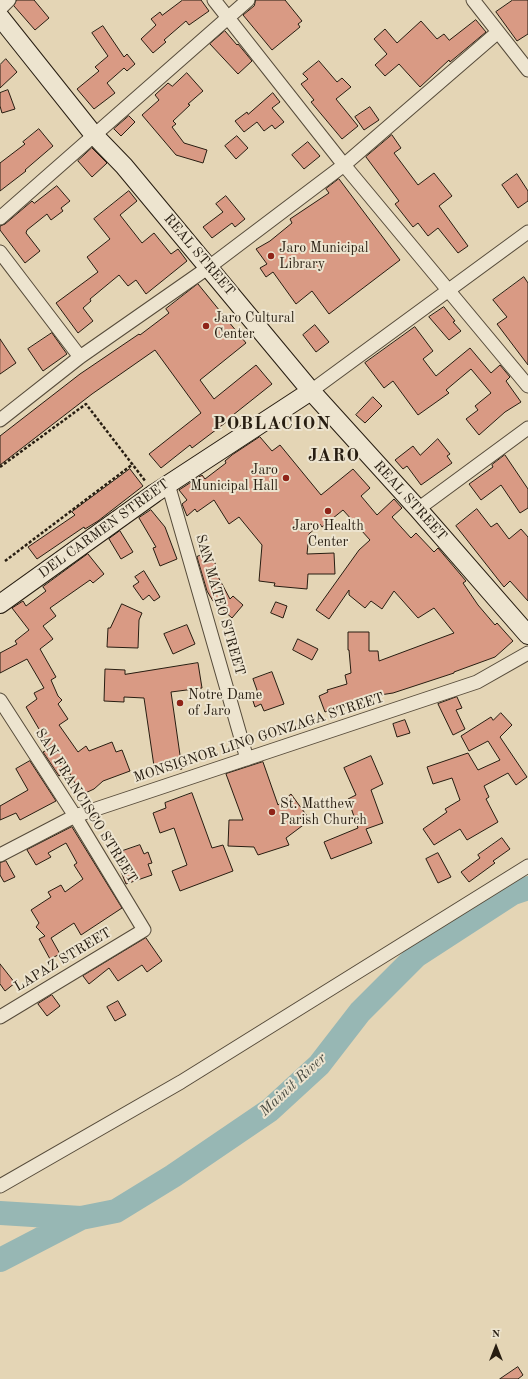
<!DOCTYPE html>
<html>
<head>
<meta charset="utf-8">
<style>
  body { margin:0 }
  #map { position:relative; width:528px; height:1379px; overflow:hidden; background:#e4d5b5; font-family:"Old Standard TT",serif }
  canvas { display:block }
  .north { position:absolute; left:476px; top:1327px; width:40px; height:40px; -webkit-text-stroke:3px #ede4cf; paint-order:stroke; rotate:0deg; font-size:11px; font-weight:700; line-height:16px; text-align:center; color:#271d11 }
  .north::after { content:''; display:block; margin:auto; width:14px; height:18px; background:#271d11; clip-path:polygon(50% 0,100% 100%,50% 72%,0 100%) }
</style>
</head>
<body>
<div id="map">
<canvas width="528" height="1379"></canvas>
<div class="north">N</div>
</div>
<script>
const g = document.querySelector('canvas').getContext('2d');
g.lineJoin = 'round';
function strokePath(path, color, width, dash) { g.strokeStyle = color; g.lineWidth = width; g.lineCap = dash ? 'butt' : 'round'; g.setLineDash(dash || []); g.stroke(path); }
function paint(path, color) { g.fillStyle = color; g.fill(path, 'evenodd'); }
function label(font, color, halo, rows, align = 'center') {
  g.font = font + ' "Old Standard TT",serif'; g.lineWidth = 4; g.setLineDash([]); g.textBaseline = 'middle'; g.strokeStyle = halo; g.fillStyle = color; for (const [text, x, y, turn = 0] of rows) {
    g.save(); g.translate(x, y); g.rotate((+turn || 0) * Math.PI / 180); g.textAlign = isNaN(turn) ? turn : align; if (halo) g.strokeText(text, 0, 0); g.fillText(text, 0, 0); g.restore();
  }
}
strokePath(new Path2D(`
  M0,1213L81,1218L116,1211L173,1176L270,1110L319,1065L360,1012L416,956L513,893L528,888
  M0,1260L81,1218`), '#97b7b4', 24);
const building = new Path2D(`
  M17,0H34L49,18L35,30L14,6Z
  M183,0H201L209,11L189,25L186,21L164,40L166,42L153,53L141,39L156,25L151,19L160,12L162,15Z
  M256,0H285L302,21L298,24L300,27L272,50L243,15L254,6Z
  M513,0H528V34L517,41L496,12Z
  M476,20L486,32L450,62L449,60L420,87L399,64L385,76L375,65L387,54L374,39L385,29L397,43L421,21L437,39L444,34L449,40Z
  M103,26L124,57L127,54L135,64L127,71L124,68L107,83L115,93L94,109L77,89L99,71L95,67L108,56L92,33Z
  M225,31L237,45L238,44L252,61L238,74L210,44Z
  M6,59L17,72L0,88V65Z
  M319,61L337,82L342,78L351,87L336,99L358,126L342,139L311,102L314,100L301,84L308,79L303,74Z
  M187,73L203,91L188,104L190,105L173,121L176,124L172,127L184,143L207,150L203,163L176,155L142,115L159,100L155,95L168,83L172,86Z
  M8,90L15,109L2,113L0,106V93Z
  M273,93L280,102L272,108L284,122L275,129L272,125L264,131L257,122L244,132L235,121L247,112L248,114Z
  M370,107L379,120L364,130L355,117Z
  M129,116L135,122L121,136L114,129Z
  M39,129L53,146L25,170L26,171L0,191V163L25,144L23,142Z
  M392,135L401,148L394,153L418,185L434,173L452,196L439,206L468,246L458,253L438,228L428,236L418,223L413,227L395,204L399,201L366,157Z
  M237,136L248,148L236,159L225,146Z
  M308,142L320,156L304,169L292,155Z
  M92,148L107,163L92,177L78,161Z
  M517,174L528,191V201L518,208L502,185Z
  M339,179L400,260L329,314L312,291L296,304L273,272L266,277L260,268L267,264L256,249L270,241L292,223L290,219L329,193L326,189Z
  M57,186L70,201L61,208L63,211L51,220L47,214L27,230L26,233L40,251L25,263L0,230V226L5,224L32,201L34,203Z
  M129,191L137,201L120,215L142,243L154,233L171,254L178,249L187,261L146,294L136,280L128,286L119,275L90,299L91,301L83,308L93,321L78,333L56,303L98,272L87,257L110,239L94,219Z
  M226,196L245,219L235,227L232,223L212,238L203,227L223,212L216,204Z
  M524,277L528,283V365L497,324L507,317L493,300Z
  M198,284L246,343L200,380L214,399L256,365L272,384L228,419L229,420L192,448L190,445L161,468L149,454L201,413L155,350L92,394L0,465V436L80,374L139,334L140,335L169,313L166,309Z
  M444,307L455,321L453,322L461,331L449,340L429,317Z
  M315,325L329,342L316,352L303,335Z
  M415,327L433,351L423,359L436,376L470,348L491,373L500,365L510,377L506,381L521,402L505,412L479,435L466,419L478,410L475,406L491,393L471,369L446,390L449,393L418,415L393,381L384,388L365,363Z
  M52,333L67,354L43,371L28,349Z
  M0,339L16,363L0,374Z
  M373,397L382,406L365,423L356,415Z
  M260,437L272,451L280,445L321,495L353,469L370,488L361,496L377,515L394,499L402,508L392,517L411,538L416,533L434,552L438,548L466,581L463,583L478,605L495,625L497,623L513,641L495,657L454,672V673L393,693L380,695L339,704V706L325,712L319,696L328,692L327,690L347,684L345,675L351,673L349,650H348V632H369V651H378L379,661L454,633L434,608L418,618L394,591L382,609L371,601L365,608L349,595V590L329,619L316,610L359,550L370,540L343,510L322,527L320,524L309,534L307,554L334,553L335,574H308L307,589L274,586L275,583L259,581L262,545L239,517L229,524L214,500L197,512L195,509L187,516L182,504L187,500L179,490L202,475L205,479L226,463L225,461L232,455Z
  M438,439L450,454L447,456L452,463L421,485L407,466L403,469L395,460L413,446L420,455Z
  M505,455L528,489V508L520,513L501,485L481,500L469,484L493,467L492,465Z
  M130,469L143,486L98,521L85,529L84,527L37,559L28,547L75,515L72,512Z
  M477,509L491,527L497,523L509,539L521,529L528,537V601L510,581L504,587L456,526Z
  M151,510L165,527L177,559L160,566L153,548L156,547L139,518Z
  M120,531L133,552L121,559L109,539Z
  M210,551L217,568L214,569L230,599L233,596L243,605L232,618L213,601L207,591L197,557Z
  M88,554L104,574L93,583L90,580L50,608L56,616L43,626L53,639L40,649L56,677L51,680L58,696L62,700L58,704L68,719L59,725L78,752L86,746L89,751L112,742L116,752L122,750L130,771L103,781L94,789L81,795L68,770L59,776L43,752L47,750L43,743L46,741L26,707L37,699L34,693L44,688L27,659L0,673V653L17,644L15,641L29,630L12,608L23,601L26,606L46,591L43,587Z
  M144,571L160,597L154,601L149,595L143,600L133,586L139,582L135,577Z
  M276,602L287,606L283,618L271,613Z
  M122,604L142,613L139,620L138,648L107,647L108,628H110Z
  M187,625L195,644L173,654L164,634Z
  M298,639L318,649L312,660L293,650Z
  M198,663L202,688L171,692L182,769L155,773L144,698L124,697V702L104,701L105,669L125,670V674Z
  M272,672L284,704L264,711L261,704L255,707L251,695L258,693L253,679Z
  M457,697L462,708L456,710L465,729L453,735L438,704Z
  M501,713L512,725L500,737L527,777L516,785L508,773L484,786L489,797L486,799L498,822L467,840L460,829L434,845L423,829L447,812L445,809L460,800L452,778L433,784L427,767L468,753L478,770L500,760L488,741L469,751L461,736L491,717L493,720Z
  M405,720L410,733L397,737L393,724Z
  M371,756L383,784L371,790L383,823L366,829L372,843L331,859L324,842L358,828L348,799L356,795L344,768Z
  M30,761L56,801L20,820L16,813L0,820V806L28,790L16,769Z
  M263,762L278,805L291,794L310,820L286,838L289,845L258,855L254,847L228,846L229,820H243L226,774Z
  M192,793L212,848L223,845L233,871L180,891L172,871L187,865L174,828L160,833L153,813L166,808L165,803Z
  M72,827L122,908L81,935L74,923L51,938L60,954L50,959L39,939L45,936L36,927L39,923L31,910L51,897L48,892L61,885L65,892L83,879L74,865L77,863L66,843L48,853L51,857L36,865L27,850Z
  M502,838L510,849L493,861L495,863L469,882L461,872L480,858L478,855Z
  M140,845L144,854L148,852L152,863L148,864L152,875L126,884L114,854Z
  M438,853L451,877L438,883L426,859Z
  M6,861L15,877L4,882L0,875V863Z
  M146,938L162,961L147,972L142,965L118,981L109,968L89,984L83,976Z
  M0,964L15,983L5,991L0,984Z
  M52,995L60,1006L47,1016L38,1004Z
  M118,1001L126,1015L115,1021L107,1007Z
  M518,1367L523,1375L518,1379H500Z`);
paint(building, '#d99a84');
strokePath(building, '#271d11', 1);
const street = new Path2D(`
  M214,0L344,165L528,386
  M473,0L528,70
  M0,9L9,0
  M0,218L248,0
  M0,252L80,357
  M311,391L528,232
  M0,420L80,357L209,267L344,165L498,32
  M168,484L247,759
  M418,509L528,428
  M0,700L75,816L144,930L0,1017
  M0,855L75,816L477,682L528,653
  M0,1186L181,1082L528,866`);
const secondary = new Path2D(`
  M0,17L94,135L124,166L311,391L418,509L528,635
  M0,604L155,493L311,391`);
strokePath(street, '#564b3a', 15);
strokePath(secondary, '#271d11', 20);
strokePath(new Path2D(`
  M0,467L86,404L146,482
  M5,561L133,464`), '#271d11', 2.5, [3, 2]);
strokePath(street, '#ede4cf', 13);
strokePath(secondary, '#ede4cf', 18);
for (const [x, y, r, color] of [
  [271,256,4,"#8f2418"],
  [206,326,4,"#8f2418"],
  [286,478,4,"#8f2418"],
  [328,511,4,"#8f2418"],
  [180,703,4,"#8f2418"],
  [272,812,4,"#8f2418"]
]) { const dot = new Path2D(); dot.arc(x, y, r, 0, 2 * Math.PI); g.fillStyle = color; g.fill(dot); strokePath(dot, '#ede4cf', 1.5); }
label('14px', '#271d11', '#ede4cf', [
  ["Jaro Municipal",279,248],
  ["Library",279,264],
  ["Jaro Cultural",214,318],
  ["Center",214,334],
  ["Jaro",278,470,"right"],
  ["Municipal Hall",278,486,"right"],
  ["Jaro Health",328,526,"center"],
  ["Center",328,542,"center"],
  ["Notre Dame",188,695],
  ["of Jaro",188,711],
  ["St. Matthew",280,804],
  ["Parish Church",280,820]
], 'left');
label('14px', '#271d11', '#ede4cf', [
  ["REAL STREET",199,255,50],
  ["REAL STREET",410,501,48],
  ["DEL CARMEN STREET",104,529,-36],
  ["SAN MATEO STREET",220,605,74],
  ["MONSIGNOR LINO GONZAGA STREET",259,738,-18],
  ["SAN FRANCISCO STREET",86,806,58],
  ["LAPAZ STREET",63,960,-31]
]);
label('italic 15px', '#494b42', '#ede4cf', [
  ["Mainit River",293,1085,-43]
]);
g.letterSpacing = '1px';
label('bold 18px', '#271d11', '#ede4cf', [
  ["POBLACION",272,424],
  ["JARO",334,456]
]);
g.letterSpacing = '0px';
</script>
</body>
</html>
